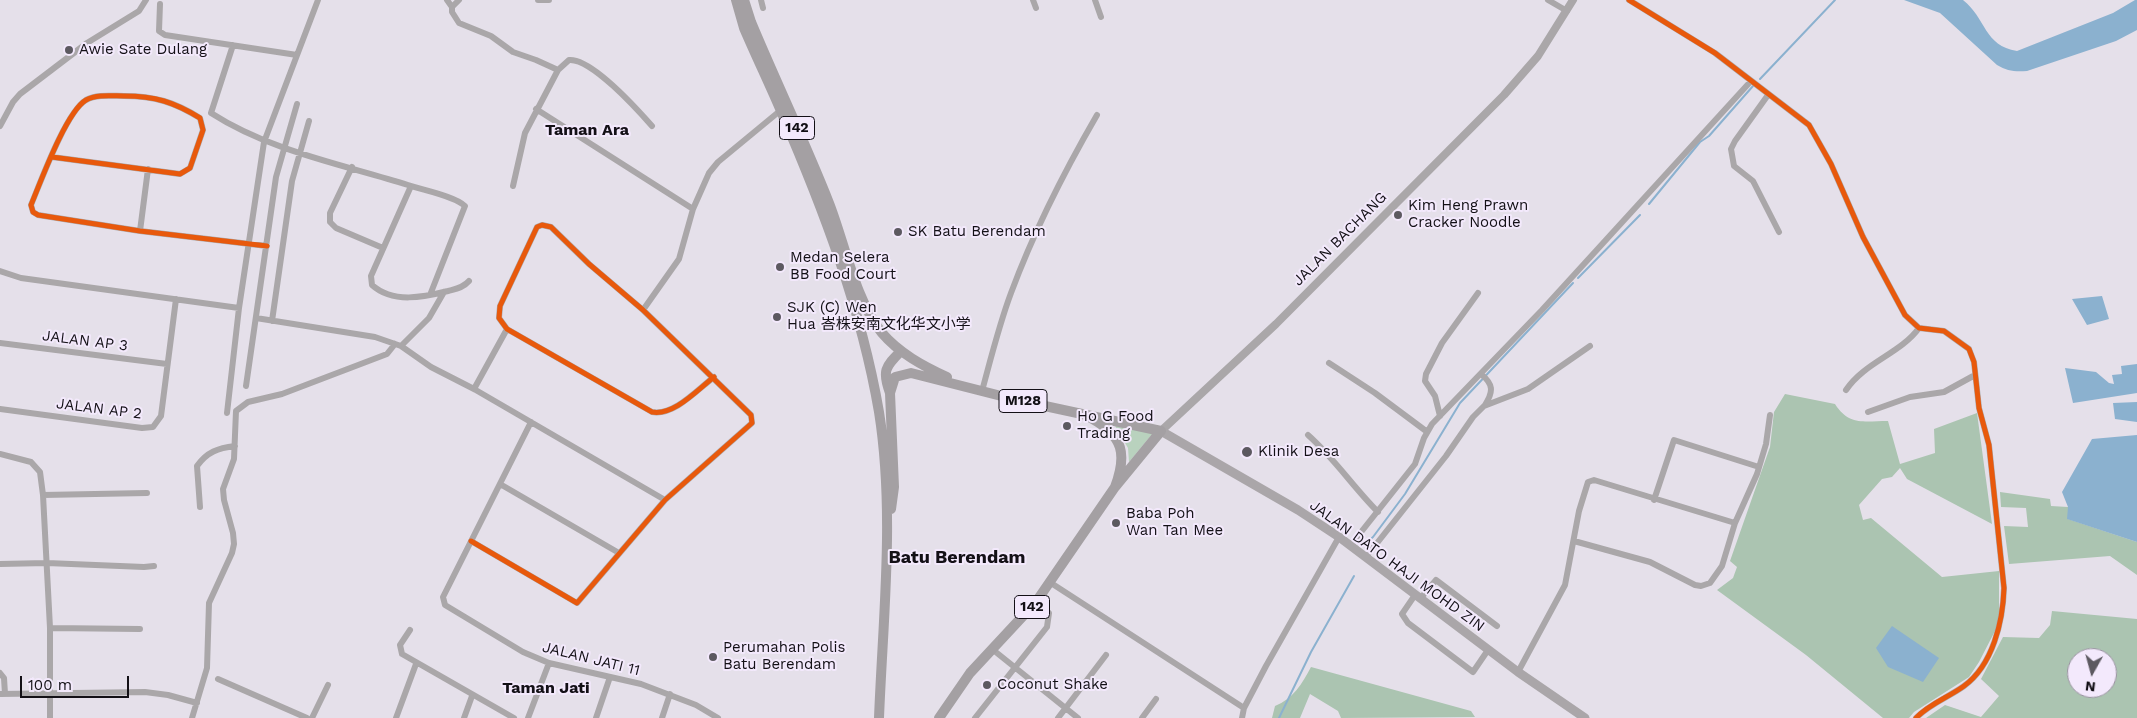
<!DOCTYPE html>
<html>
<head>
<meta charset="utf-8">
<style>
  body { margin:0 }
  #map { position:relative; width:2137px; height:718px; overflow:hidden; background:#e5e0ea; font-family:"Work Sans",sans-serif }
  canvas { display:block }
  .north { position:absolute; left:2067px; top:648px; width:50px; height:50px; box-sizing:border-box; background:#f3e9fc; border:1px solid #9992a0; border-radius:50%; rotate:187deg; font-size:14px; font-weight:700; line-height:20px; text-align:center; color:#131016 }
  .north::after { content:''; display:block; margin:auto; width:18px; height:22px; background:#5c5960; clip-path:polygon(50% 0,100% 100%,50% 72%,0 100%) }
  .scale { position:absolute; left:20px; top:676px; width:109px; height:22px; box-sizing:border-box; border:2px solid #131016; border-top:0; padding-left:6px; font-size:15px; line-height:18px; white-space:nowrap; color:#131016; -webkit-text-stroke:4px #f3e9fc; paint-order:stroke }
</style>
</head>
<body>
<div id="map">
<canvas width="2137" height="718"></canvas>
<div class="north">N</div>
<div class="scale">100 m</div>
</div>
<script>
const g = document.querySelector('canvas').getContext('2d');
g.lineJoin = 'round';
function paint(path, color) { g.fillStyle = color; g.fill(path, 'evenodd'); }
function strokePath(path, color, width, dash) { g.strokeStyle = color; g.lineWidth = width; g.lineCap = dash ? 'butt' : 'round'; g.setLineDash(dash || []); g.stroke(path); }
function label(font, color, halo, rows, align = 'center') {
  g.font = font + ' "Work Sans","Noto Sans SC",sans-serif'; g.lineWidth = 4; g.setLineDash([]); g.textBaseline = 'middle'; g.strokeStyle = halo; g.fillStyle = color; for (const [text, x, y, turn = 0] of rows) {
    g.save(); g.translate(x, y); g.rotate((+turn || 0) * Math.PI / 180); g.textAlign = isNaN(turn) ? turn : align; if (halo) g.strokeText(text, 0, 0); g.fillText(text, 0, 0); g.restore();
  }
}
paint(new Path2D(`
  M1114,424L1153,433L1129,462L1128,448Z`), '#b9d2be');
paint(new Path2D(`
  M1785,394L1835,404C1849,426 1864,421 1888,421L1900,464L1935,453L1934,429L1977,413L1992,524L1907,479L1900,468L1892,477L1882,479L1859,505L1863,520L1871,518L1942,577L1999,571V616L1996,629L1979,662L1969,677L1914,712L1909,718H1883L1806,655L1717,590L1733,578L1737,567L1730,561L1770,447L1774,412Z
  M2000,492L2050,499L2051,506L2068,507V519L2137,542V575L2110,556L2009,564L2004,526L2028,527L2026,508L2001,507Z
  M2052,611L2137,619V718H1926L1945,705L1981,717L1999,696L1981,679L2003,637L2039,638L2050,625ZM2077,658H2107V688H2077Z
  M1311,667L1471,711L1475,717L1341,718L1338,711L1310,694L1300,718H1272L1275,706C1293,699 1302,684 1311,667Z`), '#abc4b1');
paint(new Path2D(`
  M1904,0H1963C1986,18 1984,46 2017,51L2113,13L2135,0H2137V30L2116,41L2027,71C2015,72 2007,71 1997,65L1940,13Z
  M2102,296L2109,319L2087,325L2072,299Z
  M2137,364V393L2073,403L2065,368L2096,372L2109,383L2114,384L2112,375L2122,374L2121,366Z
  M2137,402V422L2115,419L2113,403Z
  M2137,435V542L2067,519L2068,507L2062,492L2092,439Z
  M1892,626L1939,658L1923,682L1888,667L1876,648Z`), '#8bb1cf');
strokePath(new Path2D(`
  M1760,79L1835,0
  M1649,204L1700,142L1709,136L1753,86
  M1578,278L1640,215
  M1367,542L1373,537L1405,494L1460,403L1573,283
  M1279,718L1311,652L1354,576`), '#8bb1cf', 2);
strokePath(new Path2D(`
  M447,0L452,7
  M459,0L452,7V12L459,23L491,36L513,52L536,60L558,70
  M538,0H549
  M761,0L763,8
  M1033,0L1036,8
  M1095,0L1101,17
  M1548,0L1567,11
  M1629,0L1715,53L1809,125L1831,164L1863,237L1905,315L1919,328L1944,331L1969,349L1974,362L1979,408L1989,445L2004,588C2003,621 1993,665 1964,686C1949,697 1929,704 1916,718
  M160,4L159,31L165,35L297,55
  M233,45L211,113C270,151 341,164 408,185C422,190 455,196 465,206L430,295
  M1768,95L1735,141L1731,149L1734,166L1753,181L1779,232
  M536,109L693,209
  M0,126L13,102L20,94L87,43L139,11L146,0
  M52,157L180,174L190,168L203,130L200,118C174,102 155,96 124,96C112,96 97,94 86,100C66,112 41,181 31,205L33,212L38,215L140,231L267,246
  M352,167L330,213V222L336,228L383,248
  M411,186L371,276L372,285C393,304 424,297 448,291C455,289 463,288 469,281
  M513,186L525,133L558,70L569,60C591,58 637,109 652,126
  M140,231L148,169
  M0,271L21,278L239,308
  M643,310L679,259L693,209L709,173L718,162L781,110
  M256,318L375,337L401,346L431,367L474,389L665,500
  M272,321L292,181L309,121
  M0,343L167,364
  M401,346L429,318L444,292
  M1329,363L1375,393L1426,431
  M1481,374C1493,384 1494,391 1485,405
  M246,386L276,177L297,104
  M474,389L507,329
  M1846,390C1865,362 1900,354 1919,328
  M982,391C991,358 999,325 1011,293C1034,231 1064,172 1097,115
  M0,409L142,428L153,427L161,416L176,299
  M1868,412L1910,397L1944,392L1975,375
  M227,413L239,308L264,142L318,0
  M1440,416L1435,396L1425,381L1426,374L1442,343L1478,293
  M531,422L443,597L445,605L523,652L549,663L641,684L696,705L718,718
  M1308,435C1335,459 1353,487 1378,512
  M0,454L31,462L40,472L43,495L50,628V718
  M500,484L619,553
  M43,495L147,493
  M1654,500L1674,440L1759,467
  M200,507L197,466C207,452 218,448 235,446
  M471,541L577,603L665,500L752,423L751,415L643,310L589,264L551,227L542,225L537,227L500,306L499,318L507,329L652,412C674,416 697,390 714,377
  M1574,541L1650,562L1695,585L1701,586L1710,583L1722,566L1735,523L1757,474L1766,444L1770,415
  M1350,546L1415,464L1424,438L1432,424L1542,310L1751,81
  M1366,557L1446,456L1473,417L1484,406L1528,389L1590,346
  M0,564L47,563L144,567L154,566
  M1051,583L1244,708
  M1415,595L1402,614L1408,623L1473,672L1488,650
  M1420,599L1436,580L1497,626
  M50,628L140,629
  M410,630L400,645L402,654L514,718
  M992,649L1078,718
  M1518,672L1565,585L1579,511L1588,482L1594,480L1735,523
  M0,673L4,678L5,694
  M218,679L307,718
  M0,694L145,692L168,695L197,703
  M192,718L207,668L209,603L232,553L234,544L233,533L224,500L223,489L234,459L236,411L248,402L282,394L387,354L395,344
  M312,718L328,685
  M396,718L416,664
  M464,718L472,696
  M528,718L549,663
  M596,718L610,677
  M662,718L670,694
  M975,718L1047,627L1049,613L1036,602
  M1058,718L1106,655
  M1142,718L1156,699
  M1242,718L1244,708L1266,666L1339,537`), '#aaa7a9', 6);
strokePath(new Path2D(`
  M1161,431L1276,324L1504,95L1538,56L1573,0`), '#aaa7a9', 8);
strokePath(new Path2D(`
  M1161,431L1298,510L1339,537L1518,672L1585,718`), '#aaa6a9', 9);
strokePath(new Path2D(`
  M736,0L744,28C756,56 769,83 781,111C823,208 861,307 879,412C895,513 883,616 879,718
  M744,0L751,22C776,82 805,142 829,203C844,241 856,302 882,333C899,353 923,366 947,377
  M890,393C882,371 885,367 901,351
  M891,509L894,487L890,393L895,377L911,373L1017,400L1161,431L1115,487
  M939,718L970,673L1036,602L1115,487C1127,455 1124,436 1091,418`), '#a4a0a3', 10);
strokePath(new Path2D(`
  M1629,0L1715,53L1809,125L1831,164L1863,237L1905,315L1919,328L1944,331L1969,349L1974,362L1979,408L1989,445L2004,588C2003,621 1993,665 1964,686C1949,697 1929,704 1916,718
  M52,157L180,174L190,168L203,130L200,118C174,102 155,96 124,96C112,96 97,94 86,100C66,112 41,181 31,205L33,212L38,215L140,231L267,246
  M471,541L577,603L665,500L752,423L751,415L643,310L589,264L551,227L542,225L537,227L500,306L499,318L507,329L652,412C674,416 697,390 714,377`), '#e8590c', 5);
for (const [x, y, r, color] of [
  [69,50,5,"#5c5960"],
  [1398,215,5,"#5c5960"],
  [898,232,5,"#5c5960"],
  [780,267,5,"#5c5960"],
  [777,317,5,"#5c5960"],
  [1067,426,5,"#5c5960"],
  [1247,452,6,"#5c5960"],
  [1116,523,5,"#5c5960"],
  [713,657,5,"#5c5960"],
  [987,685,5,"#5c5960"]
]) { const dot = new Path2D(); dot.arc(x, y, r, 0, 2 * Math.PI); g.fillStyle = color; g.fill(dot); strokePath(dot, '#f3e9fc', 2); }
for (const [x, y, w] of [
  [797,128,35],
  [1023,401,48],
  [1032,607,35]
]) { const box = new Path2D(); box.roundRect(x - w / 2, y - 11.5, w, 23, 4); g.fillStyle = '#f3e9fc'; g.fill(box); strokePath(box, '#131016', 1); }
label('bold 14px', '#131016', null, [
  ["142",797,128],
  ["M128",1023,401],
  ["142",1032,607]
]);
label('15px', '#131016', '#f3e9fc', [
  ["Awie Sate Dulang",79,50],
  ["Kim Heng Prawn",1408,206],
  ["Cracker Noodle",1408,223],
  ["SK Batu Berendam",908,232],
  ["Medan Selera",790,258],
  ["BB Food Court",790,275],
  ["SJK (C) Wen",787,308],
  ["Hua 峇株安南文化华文小学",787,325],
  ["Ho G Food",1077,417],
  ["Trading",1077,434],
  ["Klinik Desa",1258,452],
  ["Baba Poh",1126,514],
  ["Wan Tan Mee",1126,531],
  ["Perumahan Polis",723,648],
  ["Batu Berendam",723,665],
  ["Coconut Shake",997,685]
], 'left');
label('15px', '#131016', '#f3e9fc', [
  ["JALAN BACHANG",1340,239,-45],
  ["JALAN AP 3",85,341,7],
  ["JALAN AP 2",99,409,7],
  ["JALAN DATO HAJI MOHD ZIN",1397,566,36],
  ["JALAN JATI 11",591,659,14]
]);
label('bold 16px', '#131016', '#f3e9fc', [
  ["Taman Ara",587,130],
  ["Taman Jati",546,688]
]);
label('bold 18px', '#131016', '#f3e9fc', [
  ["Batu Berendam",957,558]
]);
</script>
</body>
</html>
